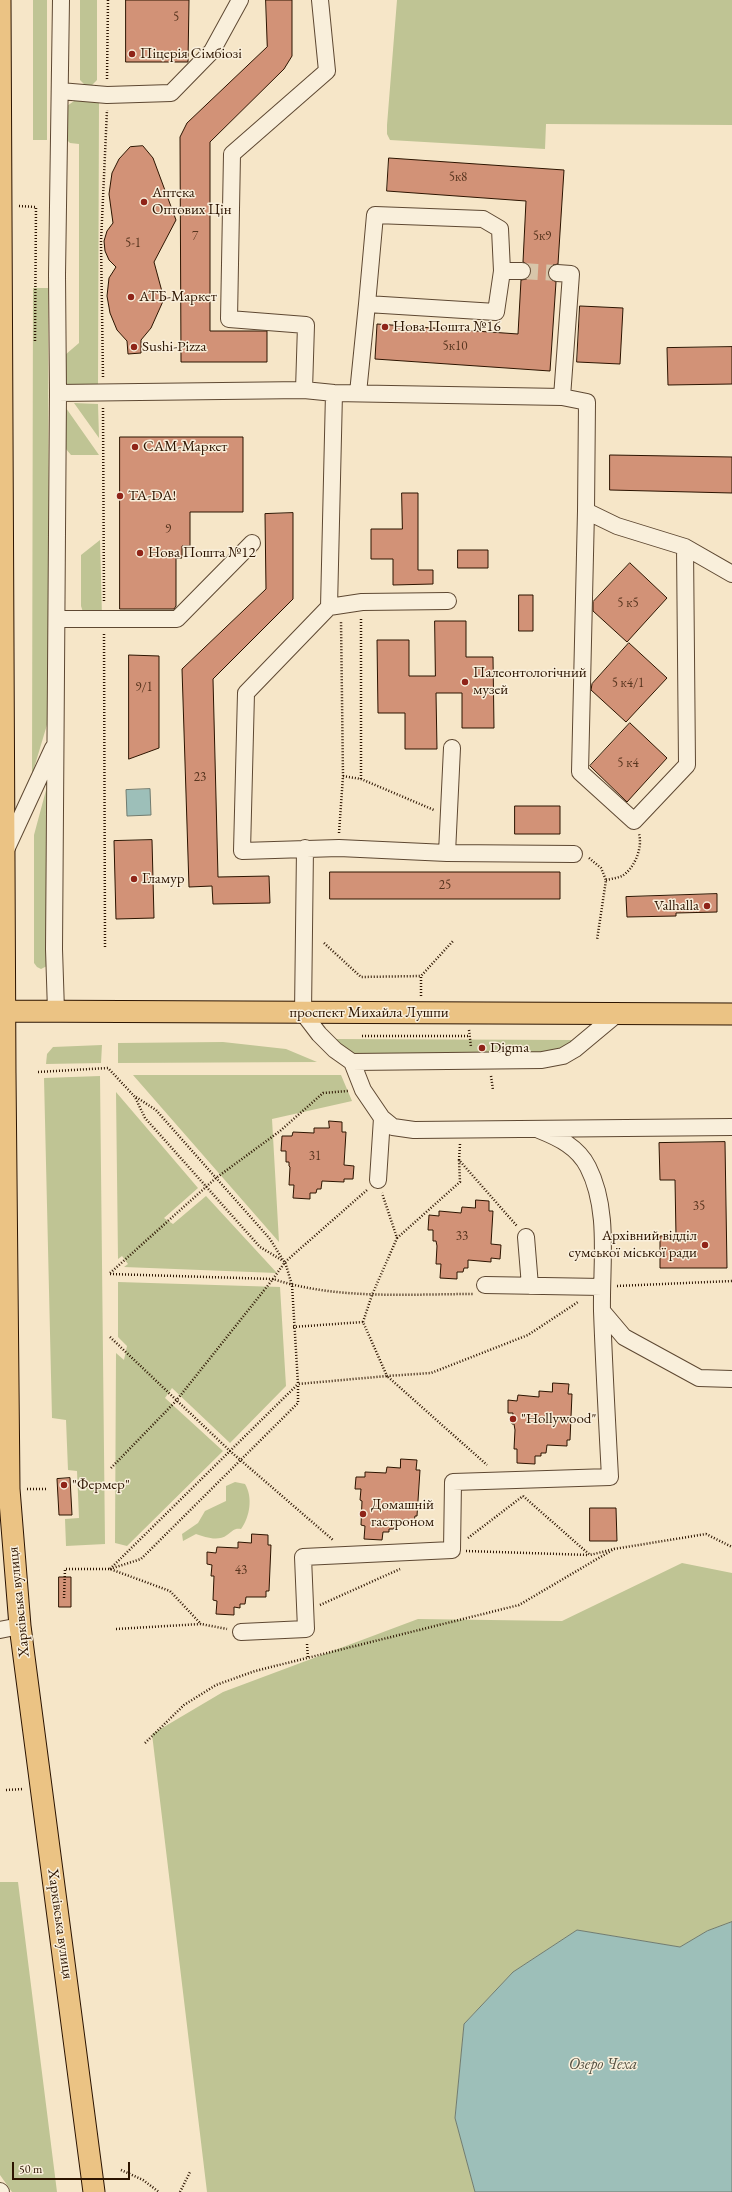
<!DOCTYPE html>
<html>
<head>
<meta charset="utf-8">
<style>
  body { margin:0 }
  #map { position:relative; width:732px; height:2192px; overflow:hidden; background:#f6e6c8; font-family:"EB Garamond",serif }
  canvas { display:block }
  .scale { position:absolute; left:12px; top:2162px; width:118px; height:18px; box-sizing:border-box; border:2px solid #2c1400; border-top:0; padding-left:5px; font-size:12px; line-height:14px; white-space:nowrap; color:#2c1400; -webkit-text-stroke:3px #f9efdb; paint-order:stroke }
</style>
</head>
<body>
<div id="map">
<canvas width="732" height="2192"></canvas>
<div class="scale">50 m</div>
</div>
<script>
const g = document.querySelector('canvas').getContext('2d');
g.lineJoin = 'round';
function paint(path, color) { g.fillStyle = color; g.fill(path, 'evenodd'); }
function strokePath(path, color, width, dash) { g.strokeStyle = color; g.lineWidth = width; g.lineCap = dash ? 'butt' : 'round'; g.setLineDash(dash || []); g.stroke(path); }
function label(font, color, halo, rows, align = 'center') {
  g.font = font + ' "EB Garamond",serif'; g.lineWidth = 3; g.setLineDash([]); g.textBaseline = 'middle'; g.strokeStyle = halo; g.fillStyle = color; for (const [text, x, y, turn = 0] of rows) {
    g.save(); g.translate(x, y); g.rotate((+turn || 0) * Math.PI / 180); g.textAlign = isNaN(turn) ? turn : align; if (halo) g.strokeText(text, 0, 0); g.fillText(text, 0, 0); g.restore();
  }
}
paint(new Path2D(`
  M33,0H47V140H33Z
  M80,0H97V80L91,86H86L80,80Z
  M397,0H732V125L546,124L545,149L390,140L387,134V125Z
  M77,99L99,101L98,387L65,386V355L79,343V144L70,143L64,137V108Z
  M33,288H48L49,718L32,775Z
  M74,403L98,404L99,438Z
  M66,408L99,455H71L66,449Z
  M100,540L102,617L83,612L81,606V555Z
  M49,779L47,966L41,969L37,967L34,963V835Z
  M334,1039L572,1040L570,1045L556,1053H350Z
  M223,1042L286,1049L317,1062L118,1063V1043Z
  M102,1045L101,1063L46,1064L47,1054L53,1047Z
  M133,1075H341L352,1101L272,1119L279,1242Z
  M100,1076L105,1544L66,1546L65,1519L79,1518L77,1471L68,1470L66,1420L52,1418L44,1078Z
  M116,1092L198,1188L164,1218L173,1224L206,1196L277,1273L124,1267L128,1264L122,1256L118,1259Z
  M118,1282L280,1287L286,1386L230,1443L172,1388L165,1398L223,1451L127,1546L115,1543L116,1353L124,1360L127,1346L118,1337Z
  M235,1482L245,1484C253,1497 250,1517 241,1529C234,1528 233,1531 227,1535C218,1542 205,1537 196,1534L183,1541L182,1534L198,1523L205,1511L226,1501V1486Z
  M682,1563L732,1573V1922L707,1931L680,1947L577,1930L513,1972L464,2024L455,2118L475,2192H207L152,1734L223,1692L418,1619L562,1621Z
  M0,1882H18L57,2192H12L0,2175Z`), '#bfc494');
const water = new Path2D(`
  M150,789L151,815L127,816L126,790Z
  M732,1922V2192H475L455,2118L464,2024L513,1972L577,1930L680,1947L707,1931Z`);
paint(water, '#9dbfb9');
strokePath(water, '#707b6f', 1);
const building = new Path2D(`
  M126,0H189L188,62H126Z
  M266,0H292V56L284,69L210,142V331H267V362H181L180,137L187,123L267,47Z
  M143,146L153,158L176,220L154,262L164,299L151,328L141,340V353L128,354L127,341L117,330L110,313L107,296L109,278L116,267L109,260L105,251L104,241L107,231L113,223L109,194L112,173L119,159L130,147Z
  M389,158L564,170L558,264L553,265L548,272L549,277L556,282L550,371L375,359L377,324L518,334L521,280L527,279L531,271L530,266L523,262L526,201L387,191Z
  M580,306L623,308L620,364L577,362Z
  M732,347V384L668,385L667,348Z
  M120,437H243V512H190V546H182V558H176V606L174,609H120Z
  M610,455L732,457V493L610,490Z
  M402,493H418V570H433V584L393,585V559H371V529H402Z
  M293,513V599L213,679L218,877L269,876L270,903L213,904L212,886L189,887L182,669L266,589L265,514Z
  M458,550H488V568H458Z
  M630,563L667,598L627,642L593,611V602Z
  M519,595H533V631H519Z
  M435,621H466V657H493L494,728H462V693H436L437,749H405V713H378L377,640H409V676H435Z
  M629,643L667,678L626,722L591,690L592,684Z
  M129,655L159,656V748L129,759Z
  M630,723L667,758L627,802L590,766Z
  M515,806H560V834H515Z
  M152,840L154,918L116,919L114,841Z
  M330,872H560V899H330Z
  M717,894V912L676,913V916L627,917L626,897Z
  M329,1121L342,1122V1132H346L344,1165L354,1166L353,1179H344V1182L322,1181L321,1189H317L316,1193H310V1199L293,1198L294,1185H289L290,1167L289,1166V1162H286V1151H281L282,1136H292L293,1132L314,1133V1128H329Z
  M725,1142L727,1268H660V1236H676L675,1180H660L659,1143Z
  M476,1200L489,1201V1211H493L491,1244L501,1245L500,1259L491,1258V1262L468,1260V1268H464L463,1272H457V1279L440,1278L441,1264H436L437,1246L436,1241H433V1230H428L429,1215L439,1216V1211L461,1213L462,1207L475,1208Z
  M553,1383L569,1384L568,1394H572L570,1440H567V1446L547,1445L546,1453H541V1456H535V1464L517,1463V1449H514L515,1430L514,1424H512L513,1413H508V1400L517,1401L518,1395L539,1397V1391L552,1392Z
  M401,1459L417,1460L416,1470H420L417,1516H415L414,1522L394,1521V1529H389V1532H383L382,1540L364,1539L365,1526L361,1525L362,1501L360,1500L361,1489H355L356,1477H365V1472L386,1473L387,1467L400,1468Z
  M70,1478L72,1515H59L57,1479Z
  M590,1508H616L617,1541H590Z
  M252,1534L268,1535V1545H271L269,1591H266V1597H246L245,1604H240V1608L234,1607V1615L216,1614L217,1601L213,1600L214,1576H211L212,1565L207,1564V1552L216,1553L217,1547L238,1548V1542L251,1543Z
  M59,1577H71V1607H59Z`);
paint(building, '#d29277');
strokePath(building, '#2c1400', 1);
strokePath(new Path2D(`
  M522,271L557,273`), '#d8c6aa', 16, [16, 8]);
const minor = new Path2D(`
  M60,91L107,95L171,93L212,51L240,0
  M557,273L571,274L562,397
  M367,304L375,215L483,219L500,229L502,271
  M304,390L306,325L229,319L232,154L327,71L320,0
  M58,393L304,390L334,393L562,397L587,402L586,511L617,526L685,547L732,574
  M334,393L329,607L246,693L242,851L339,848L447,853L574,854
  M358,393L367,304L496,312L502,271H522
  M586,511L580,772L634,821L687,765L685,547
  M329,607L362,602L448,601
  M57,619H177L252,543
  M305,848L303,1013L319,1034L335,1050L352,1062L363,1090L382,1118L393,1127L414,1130L732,1127
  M5,852L53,748
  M447,853L452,748
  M56,1011L54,949L58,393L57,275L61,0
  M352,1062L542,1060L563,1056L575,1049L617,1014
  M378,1180L382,1118
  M526,1237L530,1286
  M485,1285L602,1287
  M602,1311L624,1337L699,1378L732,1379
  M0,1630L20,1626
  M241,1632L306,1629L303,1557L452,1550L453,1482L610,1477C607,1421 604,1366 602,1311C601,1264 610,1210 588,1167C578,1147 559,1138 539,1130
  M0,2191L1,2192`);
const major = new Path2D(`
  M0,0L5,1073L9,1489L20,1626L94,2192
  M0,1011L732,1014`);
strokePath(minor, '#5e4832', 18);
strokePath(major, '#2c1400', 23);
strokePath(new Path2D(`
  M107,79L108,0
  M19,206L36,207L35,341
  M103,377L101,242L107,110
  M103,408L104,603
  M104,634L105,947
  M343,776L361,779L434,810
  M361,779V617
  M339,833L343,776L341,621
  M589,858L601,868L606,880L597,940
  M606,880C611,879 617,878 622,876C634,869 643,848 639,834
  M324,943L361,977L421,976
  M421,996V976L453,941
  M469,1030L471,1047
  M362,1036H470
  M38,1072L108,1068L135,1097L145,1118L260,1247L285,1262L292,1285L298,1384L387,1376L487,1465
  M491,1076L493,1090
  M136,1097L156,1110L270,1239L283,1260
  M460,1144L459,1160L517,1226
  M397,1238L460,1182L459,1160
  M110,1273L216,1178L280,1131L323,1093L348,1091
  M110,1274L273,1279C337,1300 408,1294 474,1294
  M617,1286L732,1281
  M363,1322L372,1295L397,1238L382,1193
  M293,1327L363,1322L387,1376L431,1373L528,1335L578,1302
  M110,1337L230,1451L333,1540
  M111,1468L176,1401L273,1279L285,1262L367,1190
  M27,1489H48
  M523,1496L590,1555L614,1549
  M468,1538L523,1496
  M466,1551L589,1555
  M110,1569L141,1559L298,1403V1384
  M110,1569L298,1384
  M64,1598L65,1569H110L170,1591L201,1624
  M320,1605L400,1569
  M116,1629L201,1624L227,1629
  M307,1644L308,1658
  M145,1743L184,1705L216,1685L255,1671L519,1605L614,1549L706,1534L732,1547
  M6,1790L24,1789
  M121,2170L143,2180L159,2192
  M180,2192L190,2172`), '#2c1400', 2.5, [1, 2]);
strokePath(minor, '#f9efdb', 16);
strokePath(major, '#ebc384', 21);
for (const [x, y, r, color] of [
  [132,54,4,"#8f2418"],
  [144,202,4,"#8f2418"],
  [131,297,4,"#8f2418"],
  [385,327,4,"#8f2418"],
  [134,347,4,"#8f2418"],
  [135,447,4,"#8f2418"],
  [120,496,4,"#8f2418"],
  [140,553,4,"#8f2418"],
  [465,682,4,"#8f2418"],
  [134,879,4,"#8f2418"],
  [707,906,4,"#8f2418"],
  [482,1048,4,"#8f2418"],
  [705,1245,4,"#8f2418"],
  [513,1419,4,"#8f2418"],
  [64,1485,4,"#8f2418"],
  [363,1514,4,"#8f2418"]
]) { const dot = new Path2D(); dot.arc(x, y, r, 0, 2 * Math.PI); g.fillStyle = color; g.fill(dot); strokePath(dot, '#f9efdb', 1.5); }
label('13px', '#56341e', null, [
  ["5",176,17],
  ["5к8",458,177],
  ["7",195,236],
  ["5к9",542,236],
  ["5-1",133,243],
  ["5к10",455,346],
  ["9",168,529],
  ["5 к5",628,603],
  ["5 к4/1",628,683],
  ["9/1",144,687],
  ["5 к4",628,763],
  ["23",200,777],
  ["25",445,885],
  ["31",315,1156],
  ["35",699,1206],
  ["33",462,1236],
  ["43",241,1570]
]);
label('15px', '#2c1400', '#f9efdb', [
  ["Піцерія Сімбіозі",140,54],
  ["Аптека",152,193],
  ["Оптових Цін",152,210],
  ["АТБ-Маркет",139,297],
  ["Нова Пошта №16",393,327],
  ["Sushi-Pizza",142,347],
  ["САМ-Маркет",143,447],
  ["TA-DA!",128,496],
  ["Нова Пошта №12",148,553],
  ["Палеонтологічний",473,673],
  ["музей",473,690],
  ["Гламур",142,879],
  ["Valhalla",699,906,"right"],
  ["Digma",490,1048],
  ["Архівний відділ",697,1236,"right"],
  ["сумської міської ради",697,1253,"right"],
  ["\"Hollywood\"",521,1419],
  ["\"Фермер\"",72,1485],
  ["Домашній",371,1505],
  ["гастроном",371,1522]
], 'left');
label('15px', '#2c1400', '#f9efdb', [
  ["проспект Михайла Лушпи",369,1013],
  ["Харківська вулиця",19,1602,-96],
  ["Харківська вулиця",60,1924,82]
]);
label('italic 16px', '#545041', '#f9efdb', [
  ["Озеро Чеха",603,2065]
]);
</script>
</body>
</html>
